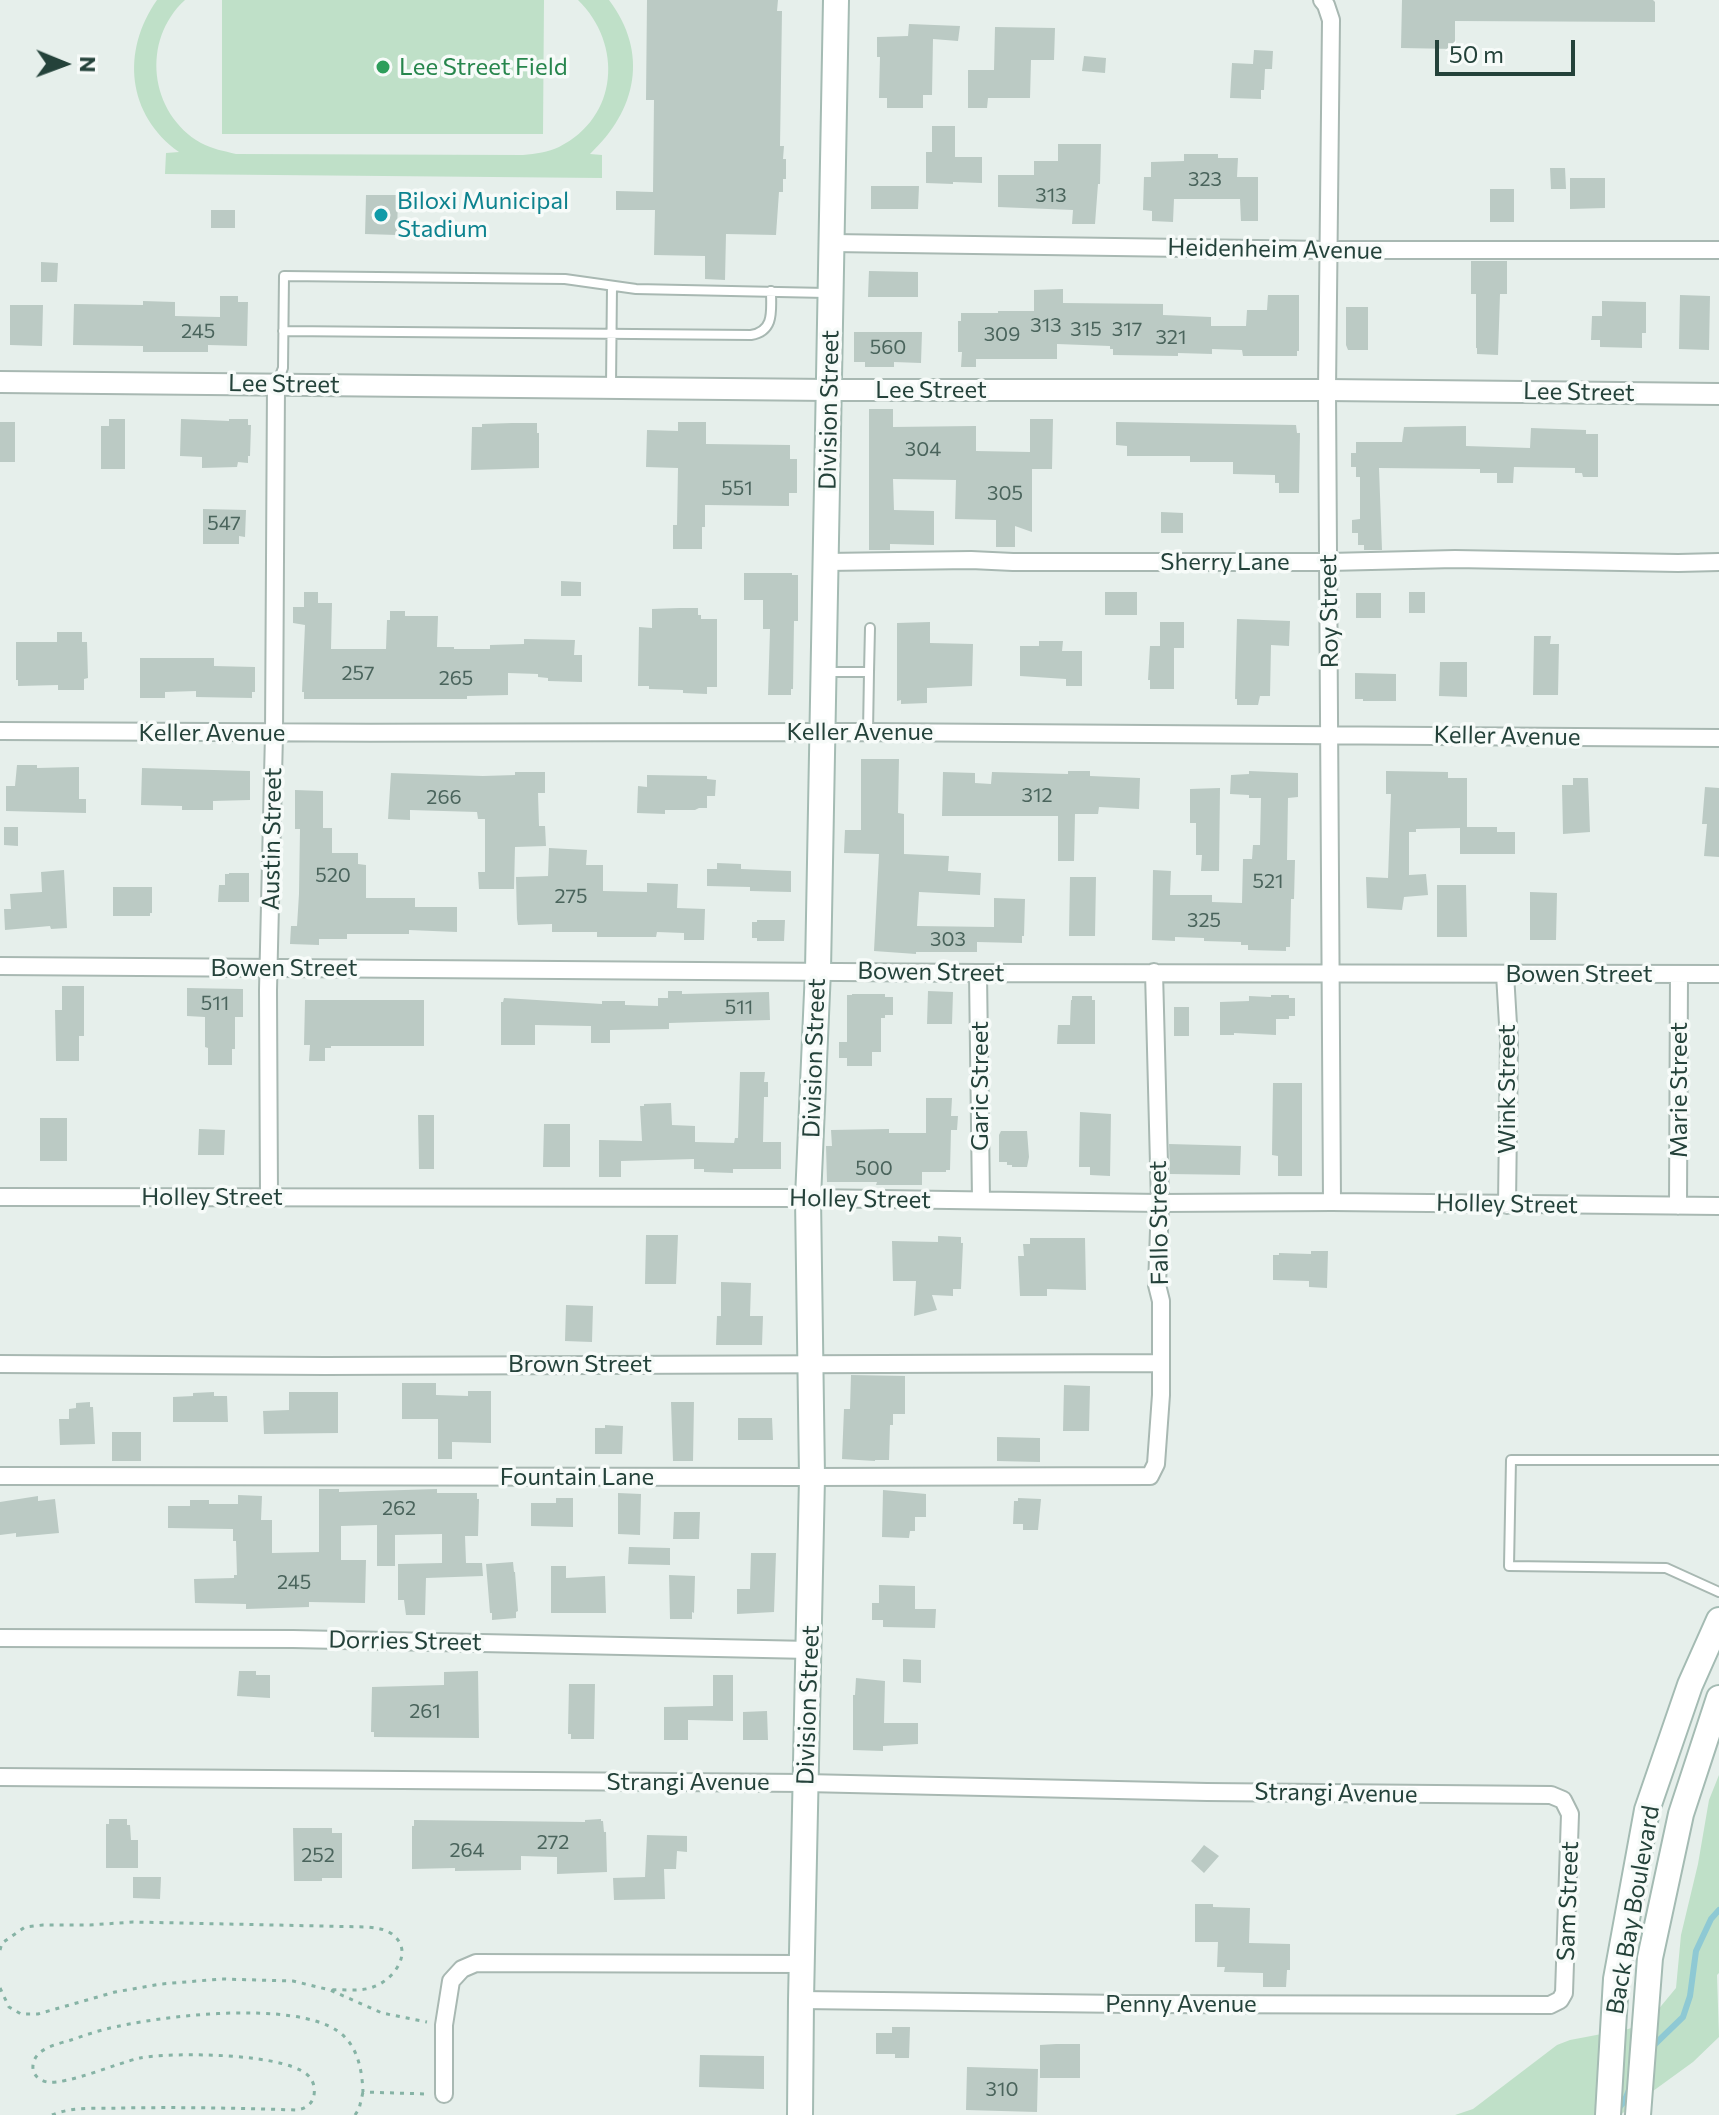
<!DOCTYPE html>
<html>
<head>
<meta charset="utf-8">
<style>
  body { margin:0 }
  #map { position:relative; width:1719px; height:2115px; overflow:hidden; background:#e6efeb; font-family:Commissioner,sans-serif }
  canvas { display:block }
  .north { position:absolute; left:24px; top:24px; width:80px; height:80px; -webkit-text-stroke:6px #f7fbf9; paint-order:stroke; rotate:91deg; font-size:22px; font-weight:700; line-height:32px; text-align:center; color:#24423a }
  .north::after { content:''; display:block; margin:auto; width:28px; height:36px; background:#24423a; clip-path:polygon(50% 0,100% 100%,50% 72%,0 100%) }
  .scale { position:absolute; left:1435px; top:40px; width:140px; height:36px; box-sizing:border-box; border:4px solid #24423a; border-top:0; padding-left:10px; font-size:24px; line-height:28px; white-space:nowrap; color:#24423a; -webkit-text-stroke:6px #f7fbf9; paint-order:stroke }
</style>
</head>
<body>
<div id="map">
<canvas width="1719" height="2115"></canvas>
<div class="north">N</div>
<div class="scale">50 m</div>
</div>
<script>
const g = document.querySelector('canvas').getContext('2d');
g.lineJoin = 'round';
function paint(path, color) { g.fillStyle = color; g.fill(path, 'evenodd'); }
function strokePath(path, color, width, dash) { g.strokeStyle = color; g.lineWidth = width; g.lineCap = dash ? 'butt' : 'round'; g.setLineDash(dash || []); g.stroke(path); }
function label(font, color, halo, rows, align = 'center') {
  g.font = font + ' Commissioner,sans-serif'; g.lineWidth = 7; g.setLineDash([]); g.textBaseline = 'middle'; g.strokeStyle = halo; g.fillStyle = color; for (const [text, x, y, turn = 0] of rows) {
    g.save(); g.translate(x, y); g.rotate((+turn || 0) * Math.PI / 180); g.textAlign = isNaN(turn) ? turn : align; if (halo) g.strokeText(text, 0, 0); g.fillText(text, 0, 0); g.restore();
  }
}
paint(new Path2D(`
  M157,0H185C141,40 149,113 201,143C212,149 224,151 236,154L523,155C536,154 548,152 559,147C619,117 623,44 578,0H609C649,53 637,110 590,154L602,155V178L165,174L166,153L179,152C127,115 121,51 157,0Z
  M222,0H544L543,134H222Z
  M1719,1775V1973L1717,1975L1719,2037L1693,2062L1620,2115H1455L1473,2109L1557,2045L1570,2040L1628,2029L1647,2023L1676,1988L1681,1935L1698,1864L1709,1800Z`), '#bfe0c8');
strokePath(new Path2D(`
  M1652,2047L1683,2017L1690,1996L1696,1951L1711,1919L1719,1910
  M1615,2112L1624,2102L1630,2088`), '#8ec9d4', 6);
paint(new Path2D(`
  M647,0H778L777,11H782L780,146H784L783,159H786V179H783V192H779L776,235L726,234L725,280L705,279V256L654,255L655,210H616V191L653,192L654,100H646Z
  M1402,0H1653L1655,2V22L1455,21V49L1401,48Z
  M909,24L960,26L958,41L933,39L932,95H923V108H887V98H879L880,57H877V37L908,36Z
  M995,27L1055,28L1054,60H1031L1030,98H988L987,108H968V70H994Z
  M1254,50L1273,51L1272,69H1265L1264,90H1261V99L1230,98L1232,63L1253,64Z
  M1084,56L1106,58L1105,73L1082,71Z
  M932,126H955V157H982V183L953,182V184L926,183V152H932Z
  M1058,144H1101L1100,184H1098L1095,224H1072L1073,210L998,207V175H1034V161H1058Z
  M1184,154H1218V158H1238L1237,177H1258V221H1241L1240,199H1174L1173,222L1152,221V211L1143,210L1144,177H1151V162L1184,161Z
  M1550,168H1565L1566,189H1551Z
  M1570,178H1605V208L1570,209Z
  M871,186H919L918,209H871Z
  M1490,189H1514V222H1490Z
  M366,195H398L397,235L365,234Z
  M211,210H235V228H211Z
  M1471,261H1507V294H1500L1498,355L1477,354V348H1476V294H1471Z
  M41,262L58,263L57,282H41Z
  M869,271L918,272V297H868Z
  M1063,289V303L1163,304V315L1211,317V326H1246L1247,310H1267L1268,295H1299V351H1297V356H1243L1242,350L1212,349V354L1178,353V356L1113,355V349H1110V346L1057,344V359H976V367H961L962,352H958V321H961V313H998V311H1034V290Z
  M1680,295L1710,296L1709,350L1679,349Z
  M220,296H238V302H248L247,346L208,345V352H143V346L73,345L74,304L143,305V301L175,302V316L220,317Z
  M1602,301L1646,302V333H1642V348L1600,347V340H1591L1592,316H1602Z
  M10,305H43L42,346L10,345Z
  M1346,307H1368V350H1348L1346,345Z
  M854,332H922L921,363L894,362V367H865V362H854Z
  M869,409H893V427L976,426V451L1030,452V419H1053L1052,469H1032V532L1015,526V547H996V520L955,519L956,480L893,479L894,510L934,511V545L890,544V550H869Z
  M109,419H125V469H101V426H109Z
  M181,419L229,421V419H248V425H251L250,456H248V463L238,462L237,467L202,468V457L180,456Z
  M0,422H15V462H0Z
  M678,422H706V444L790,445V459H797V493H789V506L705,505V527H702V549H673V525H677L678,468L646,467L647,430L678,431Z
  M1116,422L1296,425L1297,433H1300L1299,493H1279V483H1275V475L1233,474V462H1190V456H1127V446L1116,445Z
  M512,423H537V433H539V468L471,470L472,427H482V424Z
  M1466,426V446L1530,448L1531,428L1586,430V434H1598V477H1583L1582,473H1575V468L1514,467L1513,483H1497V473H1480V469L1379,468L1382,550H1364V545H1358V533H1352V520L1360,519V477H1356V467H1351V453H1356V442H1402L1404,427Z
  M203,509L246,510L245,537L239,536V544H203Z
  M1161,512L1183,513V533H1161Z
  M744,573H792V575H798V621H794L793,689H791V695H768L770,629H763V600H744Z
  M561,581L581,582V596H561Z
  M304,592H318V603H332L331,649H386L387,620H390V611H405V616H438L437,647H454V649H490V645L524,644V639L575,640L574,655H582V682L548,681V678L538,677V674L508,673V695L467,696V699H304V692H302L305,625L293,623V607H304Z
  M1105,592H1137V615H1105Z
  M1409,592H1425V613H1409Z
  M1356,593H1381V618H1356Z
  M680,608H698V615H701V619H717V687H707V694L683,693V690L649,689V686H638L639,627L652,628V609Z
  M1237,619L1290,621L1289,646L1271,645L1270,696H1260L1258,705H1237V699H1235Z
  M930,622V643L973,644L972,686L927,688V703L901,704V700L897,701V623Z
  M1160,622H1184V648H1174V689H1150V680H1148L1150,646H1160Z
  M57,632H82V642H87L88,678L84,679V690H58V685L18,686V680H16V642H57Z
  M1534,636H1551L1550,644H1559L1558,695H1533Z
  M1039,641H1063L1062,651H1082V686H1066V679L1020,676V646H1039Z
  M140,658H214V666L255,667V692H252V698L196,697V691L165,692V698H140Z
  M1440,662H1467V697L1439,696Z
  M1355,673L1396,674V701H1363V699H1355Z
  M861,759H899L898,813L904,814V854L949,856L948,871L981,873L980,895L919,892L917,926L994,927V898L1025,899L1024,936H1022V943L977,942V952H916V954L874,951L879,854L844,853L845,830H861Z
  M17,765H37V768L79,767V799H86V813L6,811V786H15Z
  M142,768L250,771V800L213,801V810H182V806L141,805Z
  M1068,771H1090V776L1140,778L1139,809L1099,807L1098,814H1075L1074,861H1058V816H942L943,772L975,773V783L991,784L992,772L1068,774Z
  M1249,771L1298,773V797L1288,798L1287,860H1295L1294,899H1291L1290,947H1286V951L1248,950V945H1241V942L1204,941V938L1175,937V941L1152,940L1153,870L1171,871L1170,895H1212V902L1242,903L1243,859H1252L1253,845H1260L1261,798H1249V795L1230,794L1231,775L1249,774Z
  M1386,771L1448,772V778H1467V827H1497V832H1515V854H1460V828L1416,829V832H1409V875L1426,874L1428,895L1404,897L1402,910L1367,908L1366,877L1388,878L1391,794H1386Z
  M515,772H545V793H538L539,826H545L546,846L515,847L514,889H479L478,872H485V819H478L477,812L410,810V820L388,819L391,773L483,776L515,775Z
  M647,775L707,776V779L716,780L715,796H707V808H699L695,810H665V814L637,813L638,786L647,787Z
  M1573,778H1588L1590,832L1563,834L1562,785H1573Z
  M1705,787L1719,788V857L1704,856L1707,824H1702Z
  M1220,788L1219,871H1201L1202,855H1196V823H1190V789Z
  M295,790L323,791V828H332V853H358V864L366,865V898H415V907H457V932L409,930V934H347V939H319V945L290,944L291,926H297L299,894L300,829H295Z
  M4,827H18V846L4,845Z
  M549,848L587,850L586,865H603V891L647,892V883L678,884L677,908L705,909L704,940H684V933L657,932L656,937H597V932H552V924L518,925L517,919L516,877L548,876Z
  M717,863L741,864V869L791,871V892L750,891V887L707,886V869H717Z
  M64,870L67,928L51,929L50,926L5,930L4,909H11L10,894L42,892L41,872Z
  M229,873H249V902H218L219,885H225V874H229Z
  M1070,877H1096L1095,936H1069Z
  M1437,885H1466L1467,937H1437Z
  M113,887H152V913H150V916H113Z
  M1530,892L1557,893L1556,940H1530Z
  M757,920H785L784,941H757V938H752V922H757Z
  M62,986H84V1036H79V1061H56L55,1010H62Z
  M187,988L243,989V1017H235V1049H232V1065H208V1048L205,1047V1017L187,1016Z
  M668,991H682V994L769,992L770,1020L669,1023V1029L610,1030V1043H591V1026L535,1025V1045H501V1002H503L504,998L602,1004V1001H625V1005L658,1006V998H668Z
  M928,991L953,992L952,1024H927Z
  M852,994H885V997H893V1015H885V1018H881V1052H872V1066H847V1058H839V1042H847V995H852Z
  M1271,995H1289V998H1295V1016H1289V1019H1276V1035L1234,1033V1035H1220V1002L1249,1001V996L1271,997Z
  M1072,996H1092V1000H1095V1044H1057L1058,1025H1070L1071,1000H1072Z
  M305,1000H424V1046H331V1048H325V1061H309L310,1045H304Z
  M1174,1007H1189V1036H1174Z
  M740,1072H765L764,1082H768V1097H764L763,1142H781V1169H733V1173L704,1172V1169H694V1159L621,1161V1177H599V1140L642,1141L640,1106H644V1104L671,1103L672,1125L695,1126V1142L734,1143L735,1138H738Z
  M1273,1083H1302V1176H1278V1156L1272,1155Z
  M926,1098H952L951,1116H958L957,1130H951L950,1170H946V1172H922V1185H876L877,1182H827L826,1146H832L831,1130L889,1129V1133H926Z
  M1080,1112L1111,1114L1110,1176L1090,1175V1167H1079Z
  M418,1115H434V1169H419Z
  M40,1118H67V1161H40Z
  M544,1124H570V1167H543Z
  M199,1129L225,1130L224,1155H198Z
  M1001,1131H1027L1029,1157L1027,1167H1012V1165H1007V1162H999V1135Z
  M1169,1144L1241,1146L1240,1175L1170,1174Z
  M646,1235H678L676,1284H645Z
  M938,1236L961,1237V1243H963L961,1289H953V1296L932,1295L937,1310L914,1316L916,1281H893L892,1241L938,1242Z
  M1030,1238H1085L1086,1290L1047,1289V1296H1020L1018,1256H1024L1023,1244H1030Z
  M1311,1251H1328L1327,1288L1309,1287V1281L1273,1280V1255H1279V1253L1311,1254Z
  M721,1282L751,1283L750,1316H763L762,1345H716L717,1316H721Z
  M566,1305L593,1306L592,1342L565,1341Z
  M851,1375L905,1376V1414H893V1425H890L889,1460H875V1461L842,1459L844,1409H850Z
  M402,1383H436V1395L468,1396V1391H491V1443L452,1442V1459H438V1419H402Z
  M1064,1385L1090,1386L1089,1431H1063Z
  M214,1392V1396H227L228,1422H173V1397L193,1396V1393Z
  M289,1392H338V1433L264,1434L263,1411L289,1410Z
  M90,1402V1407H93L95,1444L60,1445L59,1419H69V1409L76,1408V1403Z
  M671,1402H694L693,1461H673Z
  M738,1418H772L773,1440H738Z
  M605,1425L623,1426L622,1454H595V1428H605Z
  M112,1432H141V1461H112Z
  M997,1437L1040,1438V1462L997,1461Z
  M319,1489H339V1492L437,1489V1493H477V1499H479L478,1536H465L466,1563H482L483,1576L426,1578L425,1615H406L404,1600H398V1564L442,1563V1534L395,1535V1566H377V1525L341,1526V1560H366L365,1603L309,1602V1607L246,1609V1604L195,1603L194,1579L234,1578V1575H237L236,1541H233V1529L168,1528V1506H190V1500H209V1504H238V1495L262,1496L261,1520H272V1553L319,1552Z
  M883,1490L926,1494V1517H915V1531H910L909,1538L882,1537Z
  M618,1493L641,1494L640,1535L618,1534Z
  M38,1496V1501L55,1499L59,1533L16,1537V1533L0,1535V1502Z
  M556,1498H573V1527L531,1526V1503H556Z
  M1018,1498L1041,1499L1038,1530H1023V1524H1013L1014,1501H1018Z
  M674,1512H700L699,1539H673Z
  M629,1547L670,1548V1565L628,1564Z
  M751,1553H776L774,1612L737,1614V1589H750Z
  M513,1562L514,1572H515L518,1611L516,1612V1618L492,1620V1613H490L486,1564Z
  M551,1566H566V1578L605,1576L606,1613H551Z
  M669,1575L695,1576L694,1613L692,1612V1619H670Z
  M879,1585L915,1586V1609H936L935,1628L883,1627V1620H872V1603H879Z
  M903,1659L921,1660V1683L903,1682Z
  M239,1671H256V1675H270V1698L237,1696Z
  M478,1671L479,1738L374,1737V1732H371L372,1687L444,1685V1672Z
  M713,1675H733V1721L688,1720V1740H664V1707L713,1706Z
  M856,1678L885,1681L884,1723H918V1744L883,1746V1751L853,1750V1695H855Z
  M569,1684H595L594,1739H571V1734H568Z
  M767,1711L768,1740H743V1712Z
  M109,1819H127V1825H130L131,1840H138V1868H106V1824H109Z
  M601,1819V1821H603L604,1832H606L607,1872L557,1874V1857L521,1856V1870L455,1871V1868L412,1869V1826H414V1820L585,1822V1820Z
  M293,1828H332V1833H342V1878H322V1881H294Z
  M647,1835L687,1836V1852L677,1851L676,1869H664L665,1899L614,1900L613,1878L645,1877Z
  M1204,1845L1219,1856L1204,1873L1191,1861Z
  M133,1877H161L160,1899L133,1898Z
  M1195,1904H1213V1907L1250,1908L1249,1943L1290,1944V1970H1287L1286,1987H1263V1973L1224,1972L1225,1967H1217L1218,1942H1195Z
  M892,2027H910L909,2058H895V2054H876V2033H892Z
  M1056,2044H1080V2078H1040V2045Z
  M700,2055L764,2056V2089L699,2087Z
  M967,2067L1038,2069L1037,2112L966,2110Z`), '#bbcac4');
const service = new Path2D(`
  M283,331L751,335C775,331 771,310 771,291
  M277,383L283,368L284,276L565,279L636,289L826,293
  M611,385L612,286
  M825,672H869L870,628
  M868,732L869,672
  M1719,1460H1511L1509,1566L1666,1568L1719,1592`);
const minor = new Path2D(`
  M1322,0L1326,5L1331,20L1327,390L1332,1202
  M832,243L1327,250H1719
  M826,562L971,560L1013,562H1329L1455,559L1678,563L1719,562
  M0,731C288,734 576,732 864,732C1149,732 1434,735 1719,738
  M0,966L978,973L1719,974
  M978,973L981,1200
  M1505,974L1509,1041L1507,1205
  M0,1197L808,1198L1160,1203L1332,1202L1719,1206
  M269,1197L268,990L274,734L276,384
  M1678,1206L1679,974
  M0,1364L325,1366L1160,1363
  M0,1476L812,1477L1150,1476L1156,1464L1161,1395V1301L1157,1285L1160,1203L1154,972
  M0,1638L293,1639L810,1650
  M0,1777L805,1783L1207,1792L1551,1795L1563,1800L1570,1814L1564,1993L1560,2000L1550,2005L1127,2004L801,2000
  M444,2094V2025L451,1981L462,1969L476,1963L802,1964`);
const tertiary = new Path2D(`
  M0,382L829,390H1327L1719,394`);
const secondary = new Path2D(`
  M800,2115L801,2000L812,1477L808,1198L818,970L836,0
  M1608,2115L1616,1979L1647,1810L1690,1685L1719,1620
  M1638,2115L1650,1958L1681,1814L1719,1698`);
strokePath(service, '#a8b8b2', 12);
strokePath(minor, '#a8b8b2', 20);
strokePath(tertiary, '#a8b8b2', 24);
strokePath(secondary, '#a4bbb3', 28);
strokePath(new Path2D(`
  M0,1950L2,1943L25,1927L43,1925H90L133,1922L368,1927C377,1928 385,1929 392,1934C415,1951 394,1980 373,1987C360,1992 344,1989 330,1990
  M0,1988L9,2007L21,2014H38L115,1992L161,1984L222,1979L293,1981L330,1990L382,2013L427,2022
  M52,2115C73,2106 98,2109 120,2108C179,2107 237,2108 296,2110C300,2109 304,2109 307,2106C316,2101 316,2086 311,2079C295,2052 170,2052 140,2058C117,2063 67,2085 47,2082C38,2080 32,2074 33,2065C35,2048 58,2044 71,2040C83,2036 94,2032 106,2029C158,2016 294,1999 339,2032C358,2046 362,2070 363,2092L428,2094
  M355,2115L359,2109L363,2092`), '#86b3a5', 3, [4, 6]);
strokePath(service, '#fff', 8);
strokePath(minor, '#fff', 16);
strokePath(tertiary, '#fff', 20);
strokePath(secondary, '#fff', 24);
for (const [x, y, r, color] of [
  [383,67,8,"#2e9e5b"],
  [381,215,8,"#0f9aa8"]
]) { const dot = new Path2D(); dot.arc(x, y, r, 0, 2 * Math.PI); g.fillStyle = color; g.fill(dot); strokePath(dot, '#f7fbf9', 3); }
label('20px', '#4a645c', null, [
  ["323",1205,179],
  ["313",1051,195],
  ["313",1046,325],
  ["315",1086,329],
  ["317",1127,329],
  ["245",198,331],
  ["309",1002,334],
  ["321",1171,337],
  ["560",888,347],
  ["304",923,449],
  ["551",737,488],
  ["305",1005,493],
  ["547",224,523],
  ["257",358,673],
  ["265",456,678],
  ["312",1037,795],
  ["266",444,797],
  ["520",333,875],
  ["521",1268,881],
  ["275",571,896],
  ["325",1204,920],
  ["303",948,939],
  ["511",215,1003],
  ["511",739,1007],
  ["500",874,1168],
  ["262",399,1508],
  ["245",294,1582],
  ["261",425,1711],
  ["272",553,1842],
  ["264",467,1850],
  ["252",318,1855],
  ["310",1002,2089]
]);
label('24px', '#27864d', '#f7fbf9', [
  ["Lee Street Field",399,67]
], 'left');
label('24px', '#0d838f', '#f7fbf9', [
  ["Biloxi Municipal",397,201],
  ["Stadium",397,229]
], 'left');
label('24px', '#24423a', '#f7fbf9', [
  ["Heidenheim Avenue",1275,249,1],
  ["Lee Street",284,384,1],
  ["Lee Street",931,390],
  ["Lee Street",1579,392,1],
  ["Division Street",829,410,-89],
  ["Sherry Lane",1225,562],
  ["Roy Street",1329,611,-91],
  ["Keller Avenue",860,732],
  ["Keller Avenue",212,733],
  ["Keller Avenue",1507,736,1],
  ["Austin Street",272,839,-89],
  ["Bowen Street",284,968],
  ["Bowen Street",931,972,1],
  ["Bowen Street",1579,974],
  ["Division Street",814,1058,-88],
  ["Garic Street",980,1086,-90],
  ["Wink Street",1507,1089,-90],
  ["Marie Street",1679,1090,-90],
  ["Holley Street",212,1197],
  ["Holley Street",860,1199,1],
  ["Holley Street",1507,1204,1],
  ["Fallo Street",1159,1223,-91],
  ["Brown Street",580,1364],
  ["Fountain Lane",577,1477],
  ["Dorries Street",405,1641,1],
  ["Division Street",808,1705,-88],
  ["Strangi Avenue",688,1782],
  ["Strangi Avenue",1336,1793,1],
  ["Sam Street",1568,1901,-88],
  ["Back Bay Boulevard",1633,1910,-80],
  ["Penny Avenue",1181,2004]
]);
</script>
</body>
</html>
